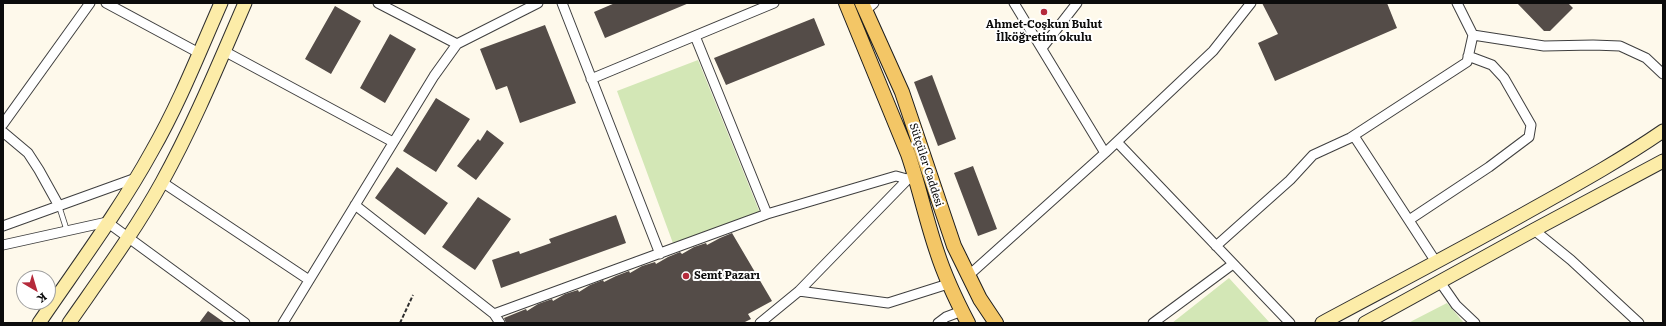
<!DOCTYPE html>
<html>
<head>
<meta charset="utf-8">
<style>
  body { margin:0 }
  #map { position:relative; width:1666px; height:326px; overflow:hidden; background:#fef9eb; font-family:Literata,serif }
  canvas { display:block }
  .frame { position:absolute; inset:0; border:4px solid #0c0c0c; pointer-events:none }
  .north { position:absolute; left:16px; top:270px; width:40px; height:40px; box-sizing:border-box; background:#fff; border:1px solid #9e9e9e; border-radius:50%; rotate:142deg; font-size:11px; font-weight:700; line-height:16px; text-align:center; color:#0c0c0c }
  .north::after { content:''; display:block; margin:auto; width:14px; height:18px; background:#b52a3b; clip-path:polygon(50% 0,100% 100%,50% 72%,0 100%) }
</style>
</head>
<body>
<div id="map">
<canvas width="1666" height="326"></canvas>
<div class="frame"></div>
<div class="north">K</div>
</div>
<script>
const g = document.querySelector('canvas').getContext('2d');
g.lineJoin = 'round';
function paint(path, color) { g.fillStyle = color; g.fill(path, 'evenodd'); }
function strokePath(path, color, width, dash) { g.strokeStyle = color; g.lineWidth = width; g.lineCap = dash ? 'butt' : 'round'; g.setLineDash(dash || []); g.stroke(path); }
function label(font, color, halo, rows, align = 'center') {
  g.font = font + ' Literata,serif'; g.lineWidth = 4; g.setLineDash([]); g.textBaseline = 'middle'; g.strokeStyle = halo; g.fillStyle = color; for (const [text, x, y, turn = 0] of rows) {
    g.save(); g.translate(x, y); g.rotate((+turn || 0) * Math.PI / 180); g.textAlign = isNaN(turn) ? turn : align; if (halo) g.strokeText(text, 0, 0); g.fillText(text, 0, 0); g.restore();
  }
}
paint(new Path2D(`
  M698,60L760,213L674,246L617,91Z
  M1229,278L1270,323H1172Z
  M1447,303L1464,323H1409L1412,321Z`), '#d3e7b6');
paint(new Path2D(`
  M615,3H689L605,38L594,12Z
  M1262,3H1387L1397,28L1275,81L1258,43L1278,34Z
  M1517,3H1568L1573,8L1550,31H1544Z
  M335,6L361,21L331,74L305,59Z
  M814,18L825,45L726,85L714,58Z
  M545,25L576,103L520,123L507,86L496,90L480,49Z
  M390,34L416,49L385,103L360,88Z
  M932,75L956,139L938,146L914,82Z
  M436,98L470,119L436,172L403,151Z
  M487,130L504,143L476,180L457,166L478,139L480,141Z
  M973,166L997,229L978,236L954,173Z
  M397,167L448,203L425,235L375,198Z
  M478,197L511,219L475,270L442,247Z
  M616,215L626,243L501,288L492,260L519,251L520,254L551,243L549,239Z
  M732,233L772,301L748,314L751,319L743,323H506L504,318L526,309L527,311L538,304L552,299L553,301L565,294L578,290L579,292L590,285L603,280L604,282L616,276L629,271L630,273L642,266L655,262L656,264L668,257L680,252L682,254L694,247L706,243L707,245L720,238Z
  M208,311L225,323H199Z`), '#544c48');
const lane = new Path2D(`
  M59,206L67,231`);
const street = new Path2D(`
  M106,3L199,53
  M378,3L457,44
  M562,3L660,254
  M1014,3L1105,153
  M866,10L874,3
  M1473,35L1544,46L1593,45L1620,46L1646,58L1663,74
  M695,36L767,214
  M1042,48L1077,3
  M224,51L393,142
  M591,79L774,3
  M3,124L90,3
  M3,132L28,153L39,170L59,206
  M1354,136L1436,262
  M1117,142L1290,323
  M162,182L309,280
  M355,205L494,314L500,323
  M1409,220L1489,167L1529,137L1531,125L1504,78L1492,65L1468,56
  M3,226L136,178
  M1534,230L1571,260L1639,323
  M3,245L107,222L245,323
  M1216,246L1290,180L1313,155L1350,138L1467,62L1473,35L1457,3
  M968,276L1105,153L1213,51L1251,3
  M1440,282L1456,305L1475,323
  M799,291L888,303L948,284
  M494,314L767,214L896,176L907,179
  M283,323L434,76L457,44L538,3
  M760,323L799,291L910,177
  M938,323L946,317L962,311
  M1153,323L1233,264`);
const secondary = new Path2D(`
  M39,323C77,267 119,211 152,151C179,104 199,53 221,3
  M69,323C101,277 135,231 162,182C194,124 219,63 245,3
  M1322,323C1389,287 1456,252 1522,215C1570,188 1618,162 1663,131
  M1365,323L1534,230L1663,161`);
const primary = new Path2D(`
  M846,3L908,154C919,186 926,220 937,252C945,277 956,300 968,323
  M862,3L902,92L954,246L980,299L996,323`);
strokePath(lane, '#3f3f3f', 6);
strokePath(street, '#3f3f3f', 11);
strokePath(secondary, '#2e2e2e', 15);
strokePath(primary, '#1d1d1d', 16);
strokePath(new Path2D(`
  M400,323L413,295`), '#2e2e2e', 2, [4, 2]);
strokePath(lane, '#fff', 4.5);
strokePath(street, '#fff', 9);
strokePath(secondary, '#fceca8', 13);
strokePath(primary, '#f3c666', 14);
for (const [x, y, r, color] of [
  [1044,12,4,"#b52a3b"],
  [686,276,4,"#b52a3b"]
]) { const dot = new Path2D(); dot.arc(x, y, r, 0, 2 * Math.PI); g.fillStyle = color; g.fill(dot); strokePath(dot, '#fff', 1.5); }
label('bold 11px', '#0c0c0c', '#fff', [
  ["Ahmet-Coşkun Bulut",1044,25],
  ["İlköğretim okulu",1044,38],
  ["Semt Pazarı",694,276,"left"]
]);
label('11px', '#0c0c0c', '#fff', [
  ["Sütçüler Caddesi",926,165,72]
]);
</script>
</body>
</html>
